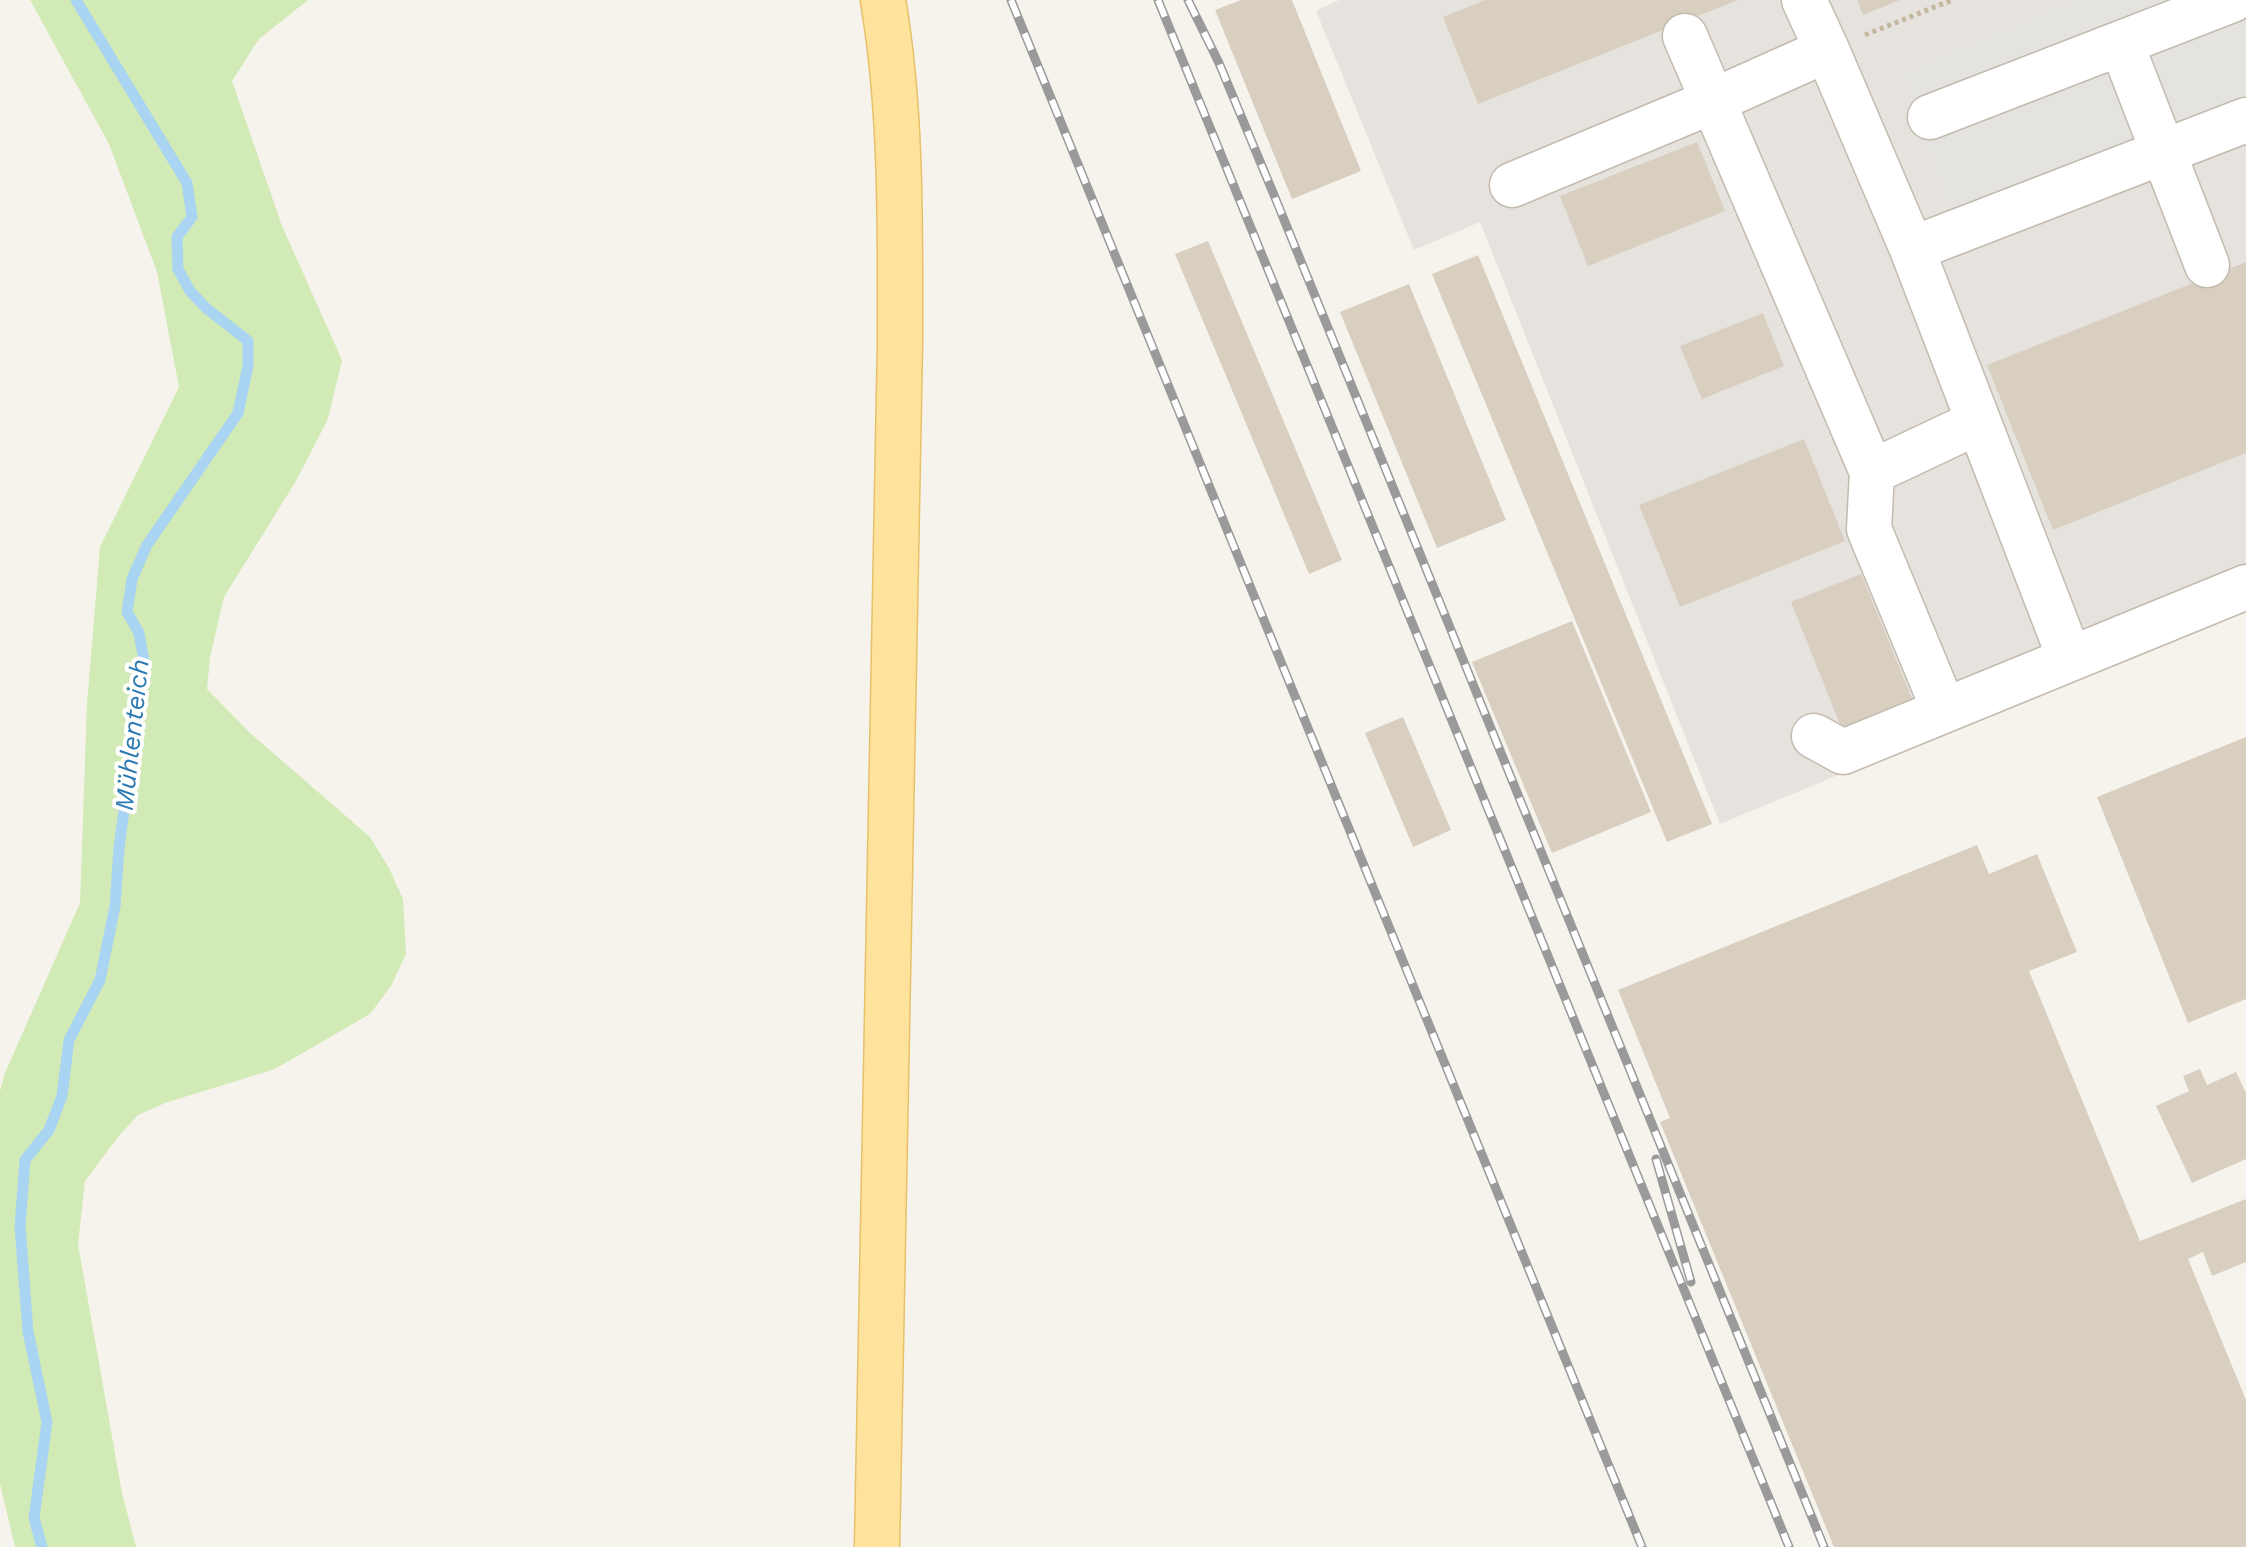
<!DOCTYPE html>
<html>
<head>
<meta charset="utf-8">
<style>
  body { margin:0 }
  canvas { display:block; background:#f6f3ec }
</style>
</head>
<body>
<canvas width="2246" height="1547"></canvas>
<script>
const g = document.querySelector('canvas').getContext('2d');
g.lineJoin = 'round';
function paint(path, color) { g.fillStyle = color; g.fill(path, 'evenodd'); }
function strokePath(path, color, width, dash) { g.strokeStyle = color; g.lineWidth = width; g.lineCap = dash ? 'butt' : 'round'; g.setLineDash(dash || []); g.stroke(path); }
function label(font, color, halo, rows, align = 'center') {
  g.font = font + ' "Work Sans",sans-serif'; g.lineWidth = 8; g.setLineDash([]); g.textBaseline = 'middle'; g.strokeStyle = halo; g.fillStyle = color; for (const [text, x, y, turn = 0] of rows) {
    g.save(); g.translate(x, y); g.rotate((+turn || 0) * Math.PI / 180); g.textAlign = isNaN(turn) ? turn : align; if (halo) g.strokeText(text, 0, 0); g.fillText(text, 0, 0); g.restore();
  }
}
paint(new Path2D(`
  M1339,0H2246V606L1720,824L1480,222L1414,250L1316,11Z`), '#e6e2dd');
paint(new Path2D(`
  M30,0H308L259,39L232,81L282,226L342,360L328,419L296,481L224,597L210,657L207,689L250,733L370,837L389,868L403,899L406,954L391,986L370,1014L275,1069L165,1103L138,1115L118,1137L85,1181L78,1244L122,1493L136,1547H15L0,1484V1091L5,1073L80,903L87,703L100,547L179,387L157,272L109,144Z`), '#d2eab5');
paint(new Path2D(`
  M2070,0H2246V122L1957,232L1901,72Z`), '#e5e3e0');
strokePath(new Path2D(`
  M42,1547L34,1518L47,1422L28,1332L20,1226L25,1160L49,1130L62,1096L69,1040L100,980L115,906L119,848L144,661L139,633L127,612L132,579L147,545L238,413L248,366V341L206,308L190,291L178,269L177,237L192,217L187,183L76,0`), '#a9d4f2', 11);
paint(new Path2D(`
  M1241,0H1292L1361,171L1292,199L1215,10Z
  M1485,0H1738L1478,104L1443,17Z
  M1857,0H1900L1863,15Z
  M1697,142L1725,211L1588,266L1560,196Z
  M1208,241L1342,560L1309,574L1175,254Z
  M1478,255L1712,824L1667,842L1432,274Z
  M2246,262V453L2053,530L1987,365Z
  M1409,284L1506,520L1437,548L1340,312Z
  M1763,313L1784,366L1702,399L1680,346Z
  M1804,439L1845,541L1680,607L1639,505Z
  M1861,574L1915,706L1844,734L1791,602Z
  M1572,621L1651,812L1552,853L1472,662Z
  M1403,717L1451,830L1413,847L1365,733Z
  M2246,737V999L2188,1023L2097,797Z
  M1977,845L1989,874L2037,854L2077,952L2029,971L2140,1241L2246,1199V1262L2212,1276L2203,1252L2188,1259L2246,1400V1547H1834L1660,1122L1670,1118L1618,990Z
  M2200,1069L2207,1085L2236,1072L2246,1093V1159L2192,1183L2156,1106L2189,1091L2183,1076Z`), '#d8cfc1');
const minor = new Path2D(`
  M1804,0L1827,50
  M1685,36L1713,101L1827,50L1912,249L2246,120
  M1930,117L2121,43
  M1512,185L1713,101L1872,472
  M1912,249L2070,659
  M2207,265L2121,43L2232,0
  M1944,710L1869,529L1872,472L1978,422
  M1814,736L1843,752L2246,587`);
const major = new Path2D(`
  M877,1547L900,342C900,228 902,112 883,0`);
strokePath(minor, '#c2bbae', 47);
strokePath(major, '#e6c16a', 47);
strokePath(new Path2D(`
  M1865,35L1952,0`), '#c4b79f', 5, [4, 4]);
strokePath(minor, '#fff', 44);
strokePath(major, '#ffe39c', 44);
const rail = new Path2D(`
  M1011,0L1642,1547
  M1158,0L1789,1547
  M1188,0L1219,63L1274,195L1824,1547
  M1656,1159L1691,1282`);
strokePath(rail, '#9a9a9a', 9);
strokePath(rail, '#fff', 6, [18]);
label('italic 26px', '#2e7ab2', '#fff', [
  ["Mühlenteich",133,735,-84]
]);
</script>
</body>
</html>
